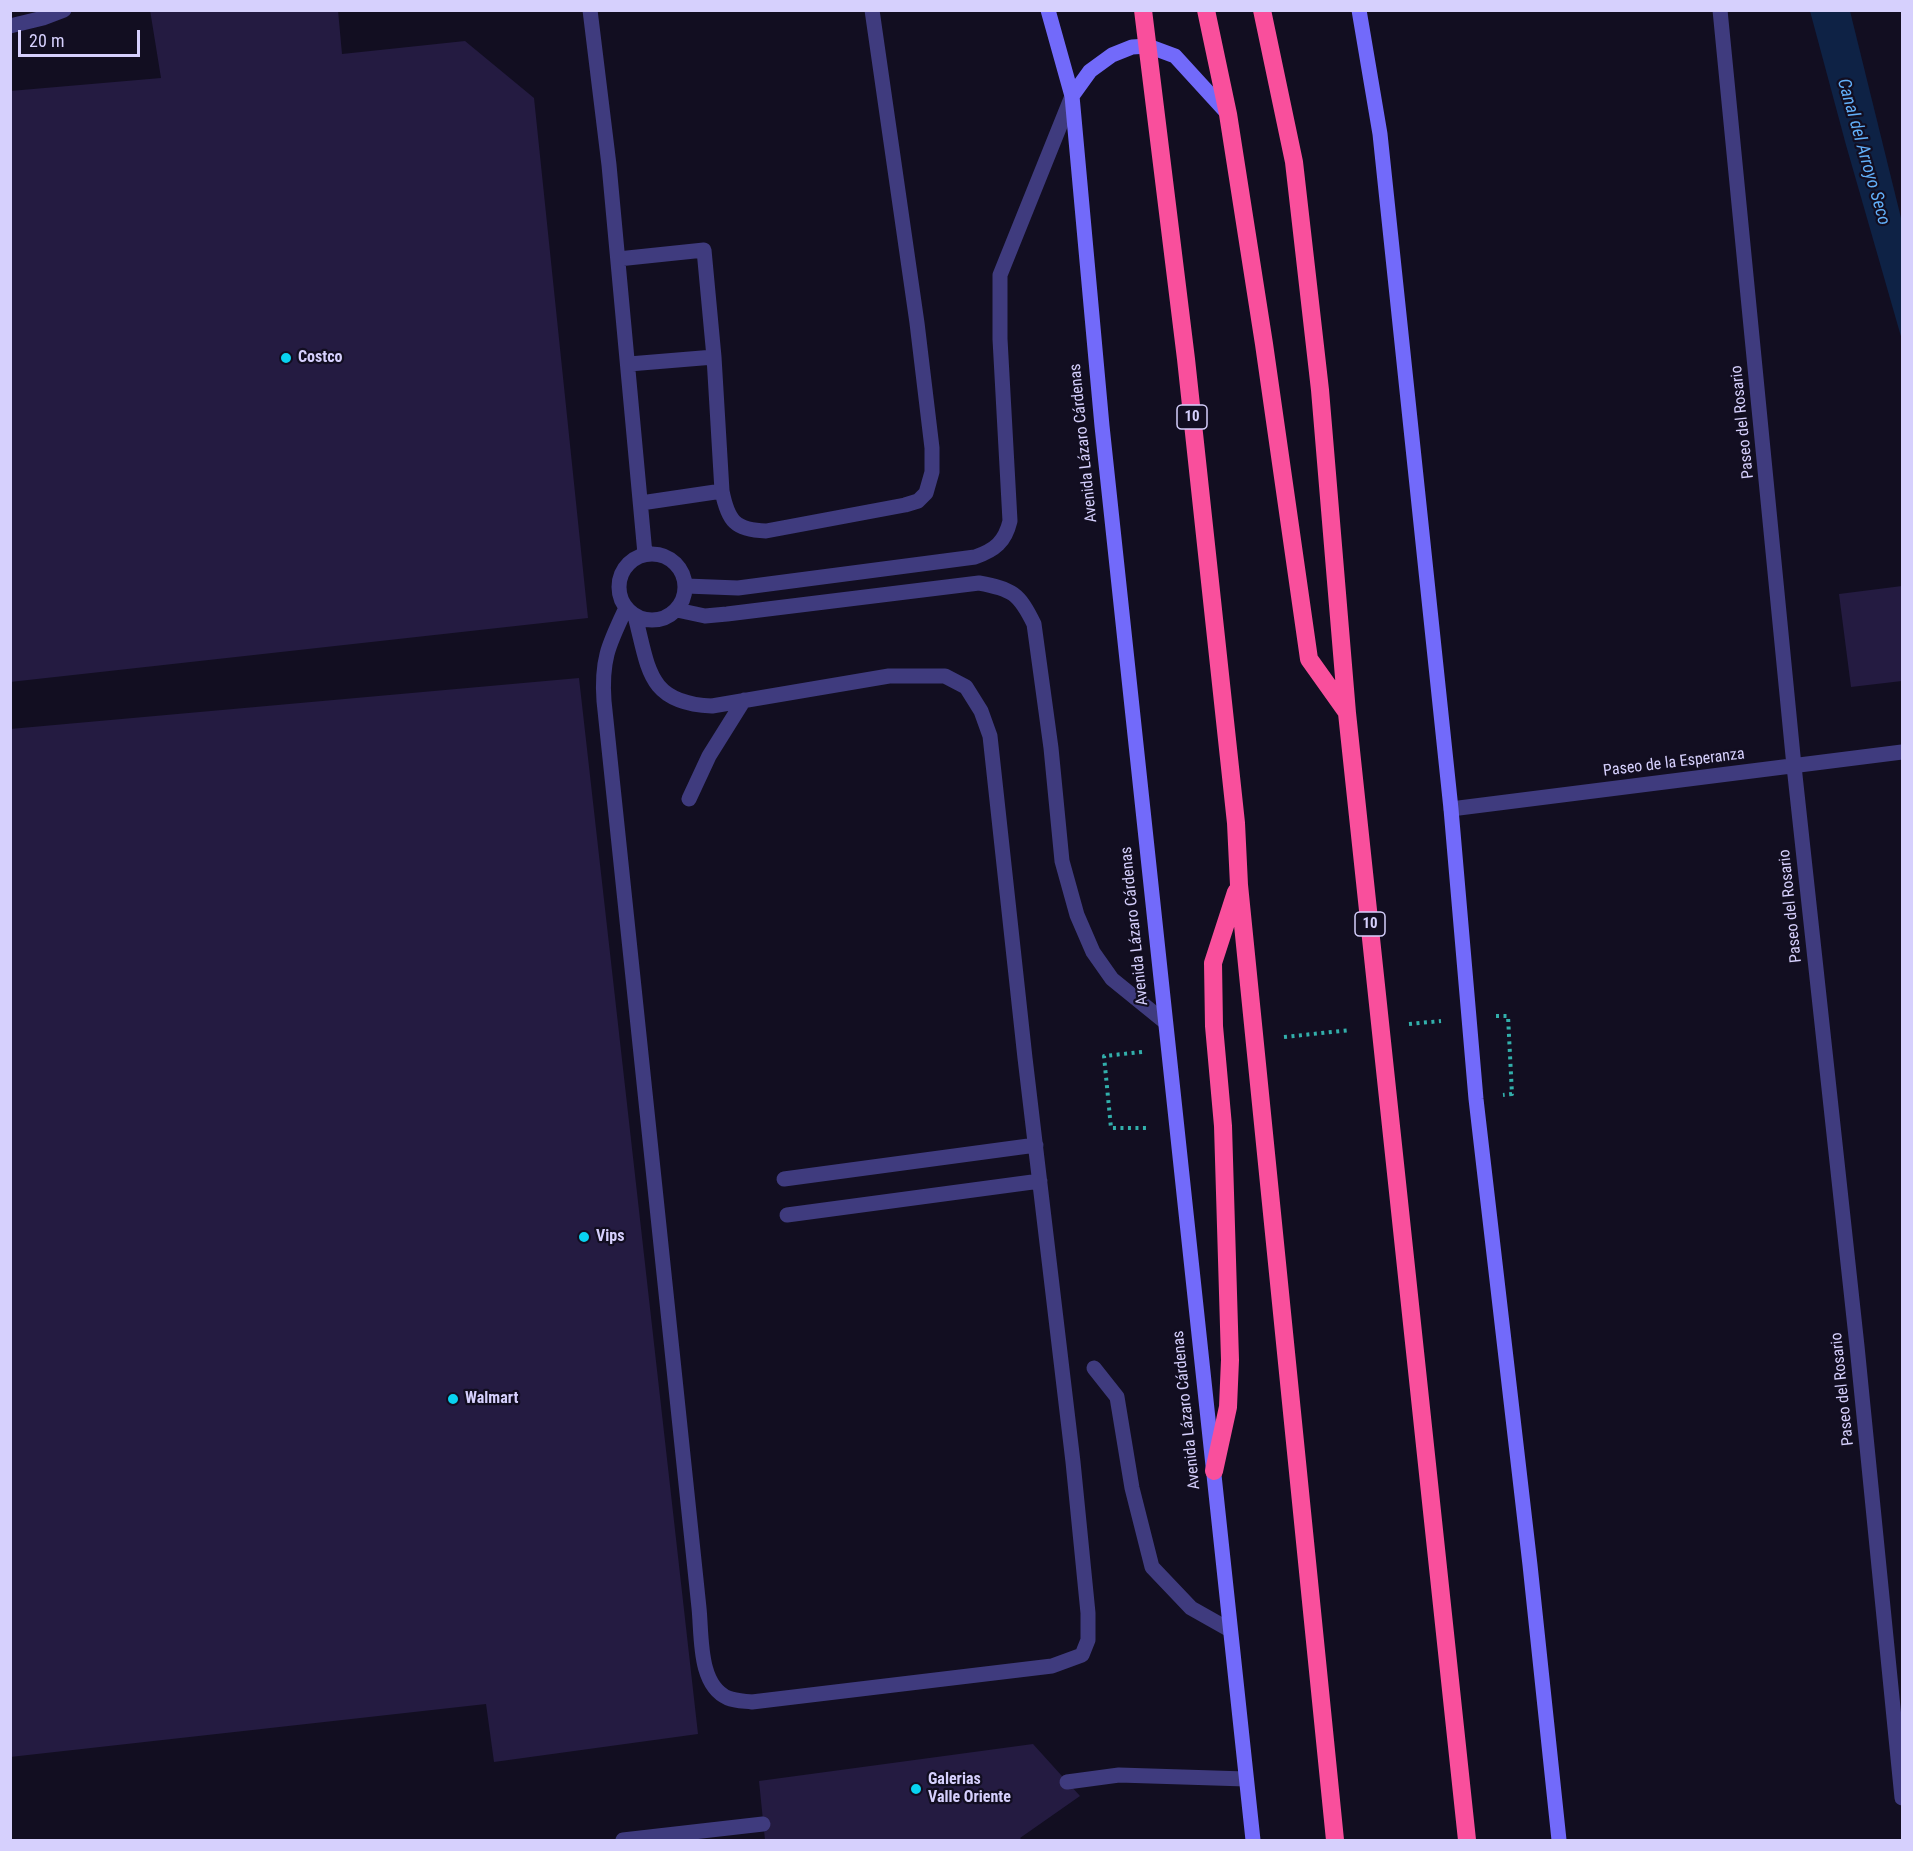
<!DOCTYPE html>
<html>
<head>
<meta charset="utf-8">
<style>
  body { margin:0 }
  #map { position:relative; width:1913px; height:1851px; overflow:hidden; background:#120e21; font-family:"Roboto Condensed",sans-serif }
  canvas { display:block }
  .frame { position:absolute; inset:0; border:12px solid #d6d0fd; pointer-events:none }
  .scale { position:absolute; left:18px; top:30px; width:122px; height:27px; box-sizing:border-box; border:3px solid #d6d0fd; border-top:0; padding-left:8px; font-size:18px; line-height:21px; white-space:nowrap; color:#d6d0fd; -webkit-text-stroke:4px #120e21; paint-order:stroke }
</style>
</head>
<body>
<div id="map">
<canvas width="1913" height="1851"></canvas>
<div class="frame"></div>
<div class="scale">20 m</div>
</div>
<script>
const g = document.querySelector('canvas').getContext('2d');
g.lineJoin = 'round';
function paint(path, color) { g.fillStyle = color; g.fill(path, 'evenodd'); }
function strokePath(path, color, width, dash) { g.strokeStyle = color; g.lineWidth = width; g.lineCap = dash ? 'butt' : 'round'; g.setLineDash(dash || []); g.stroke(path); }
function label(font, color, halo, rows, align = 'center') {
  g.font = font + ' "Roboto Condensed",sans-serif'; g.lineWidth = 4.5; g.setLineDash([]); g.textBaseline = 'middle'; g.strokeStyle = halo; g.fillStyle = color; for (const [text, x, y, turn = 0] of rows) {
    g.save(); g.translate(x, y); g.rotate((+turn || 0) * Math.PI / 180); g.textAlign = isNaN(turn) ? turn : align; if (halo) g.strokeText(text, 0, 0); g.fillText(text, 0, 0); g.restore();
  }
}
paint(new Path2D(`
  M1810,11H1850L1902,222V340L1846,145Z`), '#0e2245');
paint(new Path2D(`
  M150,10H338L342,54L465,41L534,98L588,618L10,682V91L161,78Z
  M1902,586V681L1851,687L1839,594Z
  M579,678L698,1734L494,1762L486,1704L10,1757V729Z
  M1033,1744L1080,1796L1020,1838L1022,1840H765L759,1781Z`), '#241b41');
strokePath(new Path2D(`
  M1496,1016H1508L1512,1094L1503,1095
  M1409,1024L1441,1021
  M1284,1037L1351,1030
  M1142,1052L1104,1056L1111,1128H1147`), '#32afab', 4, [3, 4.5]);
strokePath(new Path2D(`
  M590,10L609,165L645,554
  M10,26L43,18L64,10
  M618,259L704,250L714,357L722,491C728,521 735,530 766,531L905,505L918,501L926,493L932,472V448L917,323L872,10
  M629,364L714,357
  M641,503L722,491
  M619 587a33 33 0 1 1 66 0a33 33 0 1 1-66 0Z
  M686,586L738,588L975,557C995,550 1005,542 1010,521L1000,339V275L1072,96
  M626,608C609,644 601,659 604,701L699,1608C702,1636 698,1685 728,1698C735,1701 744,1701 752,1702L1052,1666L1082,1655L1088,1640V1613L1073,1462L1025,1058L990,736L981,711L966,687L945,676H889L712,706C647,703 649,669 635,616
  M677,610L705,616L727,614L979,583C1012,589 1019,593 1034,624L1051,748L1062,861L1077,915L1093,952L1112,979L1165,1022
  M689,799L709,756L744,700
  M784,1179L1036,1145
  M787,1215L1040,1181
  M1094,1368L1117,1397L1132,1488L1152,1567L1191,1608L1230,1630
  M1067,1782L1119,1775L1246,1779
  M623,1840L763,1824`), '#3f3b7e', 15);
strokePath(new Path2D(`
  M1720,10L1794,766L1857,1346L1902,1798
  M1451,809L1902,752`), '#3f3b7e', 15);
strokePath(new Path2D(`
  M1048,10L1072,96L1102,426L1253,1840
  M1359,10L1380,134L1451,809L1476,1099L1530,1565L1559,1840
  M1072,96L1090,71L1112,55L1132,47L1148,46L1175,56L1228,114`), '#726afa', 15);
strokePath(new Path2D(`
  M1143,10L1186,359L1236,823L1239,885L1335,1840
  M1206,10L1228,114L1264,344L1309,659L1346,711
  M1262,10L1294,162L1320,390L1347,713L1467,1840
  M1214,1471L1228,1407L1230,1360L1223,1126L1214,1026L1213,963L1236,892`), '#f94f9c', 18);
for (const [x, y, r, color] of [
  [286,358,6,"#09d3f0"],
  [584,1237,6,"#09d3f0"],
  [453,1399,6,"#09d3f0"],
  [916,1789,6,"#09d3f0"]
]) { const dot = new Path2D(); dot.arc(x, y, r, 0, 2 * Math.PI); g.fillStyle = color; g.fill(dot); strokePath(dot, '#120e21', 2); }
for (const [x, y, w] of [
  [1192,417,30],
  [1370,924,30]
]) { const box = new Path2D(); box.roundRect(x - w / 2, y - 12, w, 24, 4.5); g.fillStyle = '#120e21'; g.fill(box); strokePath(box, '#d6d0fd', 1.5); }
label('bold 15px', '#d6d0fd', null, [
  ["10",1192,417],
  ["10",1370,924]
]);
label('bold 16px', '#d6d0fd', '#120e21', [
  ["Costco",298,358],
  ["Vips",596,1237],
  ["Walmart",465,1399],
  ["Galerias",928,1780],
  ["Valle Oriente",928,1798]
], 'left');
label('16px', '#d6d0fd', '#120e21', [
  ["Paseo del Rosario",1743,422,-96],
  ["Avenida Lázaro Cárdenas",1084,443,-96],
  ["Paseo de la Esperanza",1674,763,-7],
  ["Paseo del Rosario",1791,906,-96],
  ["Avenida Lázaro Cárdenas",1135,926,-96],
  ["Paseo del Rosario",1843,1389,-96],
  ["Avenida Lázaro Cárdenas",1187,1410,-96]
]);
label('italic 18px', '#62aff9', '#120e21', [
  ["Canal del Arroyo Seco",1863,152,74]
]);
</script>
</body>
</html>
